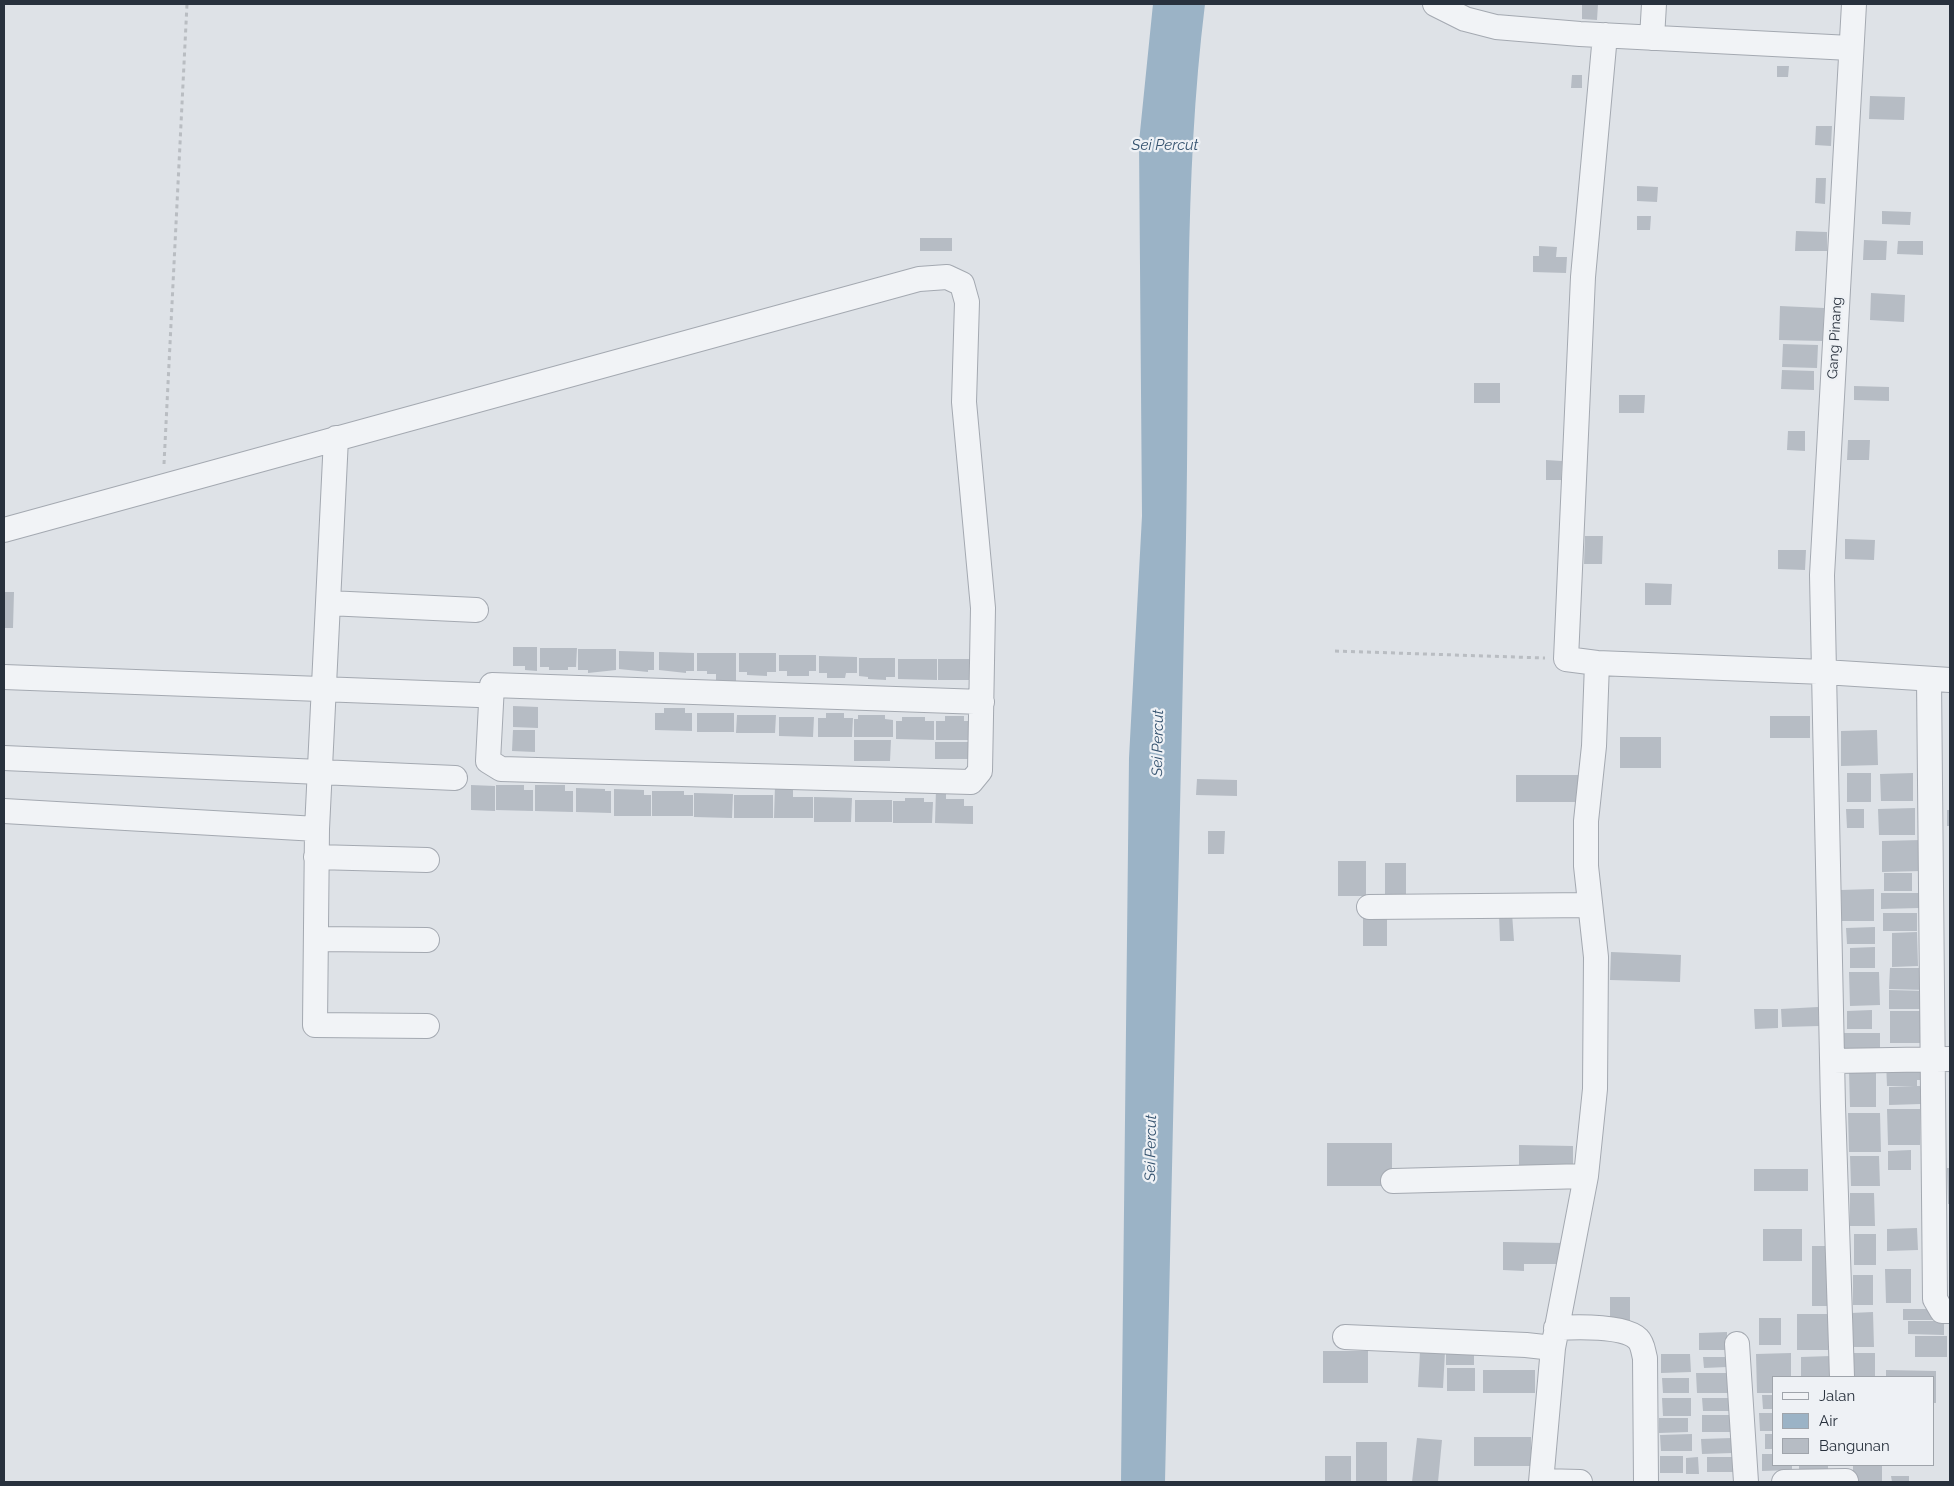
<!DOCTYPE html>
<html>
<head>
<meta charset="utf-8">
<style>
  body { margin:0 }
  #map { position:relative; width:1954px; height:1486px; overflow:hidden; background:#dee2e7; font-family:Raleway,sans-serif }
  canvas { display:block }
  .frame { position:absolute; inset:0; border:5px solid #28313d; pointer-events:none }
  .legend { position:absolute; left:1772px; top:1376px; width:162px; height:90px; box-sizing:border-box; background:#eef1f5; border:1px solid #9fa4ab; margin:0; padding:6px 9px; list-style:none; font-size:15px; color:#28313d }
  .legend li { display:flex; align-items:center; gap:10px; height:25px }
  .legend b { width:25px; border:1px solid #9fa4ab }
</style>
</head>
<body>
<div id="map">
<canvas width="1954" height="1486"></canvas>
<div class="frame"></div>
<ul class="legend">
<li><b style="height:6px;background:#f1f3f6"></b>Jalan</li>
<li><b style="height:14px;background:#9bb3c6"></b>Air</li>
<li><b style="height:14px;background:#b6bcc4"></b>Bangunan</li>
</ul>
</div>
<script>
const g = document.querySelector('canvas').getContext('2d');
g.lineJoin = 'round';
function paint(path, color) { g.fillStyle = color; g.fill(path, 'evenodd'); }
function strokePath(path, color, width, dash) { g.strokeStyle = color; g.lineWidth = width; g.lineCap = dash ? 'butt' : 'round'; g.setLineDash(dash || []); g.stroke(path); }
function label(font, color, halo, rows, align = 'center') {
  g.font = font + ' Raleway,sans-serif'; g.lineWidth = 4.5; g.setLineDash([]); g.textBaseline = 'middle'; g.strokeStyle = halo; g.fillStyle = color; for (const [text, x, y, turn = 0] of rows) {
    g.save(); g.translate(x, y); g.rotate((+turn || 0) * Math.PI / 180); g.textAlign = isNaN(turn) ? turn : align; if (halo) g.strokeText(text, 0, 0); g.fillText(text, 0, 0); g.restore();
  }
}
paint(new Path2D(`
  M1153,4H1205C1183,181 1190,360 1186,538C1179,853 1172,1168 1165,1482H1121L1129,758L1142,516L1139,142Z`), '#9bb3c6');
paint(new Path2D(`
  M1582,4H1598L1597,20L1582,19Z
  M1777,66H1789L1788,77H1777Z
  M1572,75H1582V88H1571Z
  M1870,96L1905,97L1904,120L1869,119Z
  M1816,126H1832L1831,146L1815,145Z
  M1816,178H1826L1825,204L1815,203Z
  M1637,186L1658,187L1657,202L1637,201Z
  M1882,211L1911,212L1910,225L1882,224Z
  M1637,216H1651L1650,230H1637Z
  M1796,231L1827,232V251H1795Z
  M920,238H952V251H920Z
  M1864,240L1887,241L1886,260H1863Z
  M1898,241H1923V255L1897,254Z
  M1539,246L1557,247L1556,257H1567L1566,273L1533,272V256H1539Z
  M1871,293L1905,295L1904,322L1870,320Z
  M1780,306L1824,308L1823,341L1779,340Z
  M1783,344L1818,345L1817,368L1782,367Z
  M1782,370L1814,371V390L1781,389Z
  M1474,383H1500V403H1474Z
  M1854,386L1889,387V401L1854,400Z
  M1619,395H1645L1644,413H1619Z
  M1788,431H1805V451L1787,450Z
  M1848,440H1870L1869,460H1847Z
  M1546,460L1562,461L1561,480H1546Z
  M1585,536H1603L1602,564H1584Z
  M1845,539L1875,540L1874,560L1845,559Z
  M1778,550H1806L1805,570L1778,569Z
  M1645,583L1672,584L1671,605H1645Z
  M4,592H14L13,628H4Z
  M513,647H537V671L525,670V666H513Z
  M540,648H577L576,667H568V670H549V667H540Z
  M578,649H616V670L588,673V670H578Z
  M619,651L654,652V670H648V672L619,669Z
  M659,652L694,653V671H686V673L659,670Z
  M697,653H736V684H716V674H707V671H697Z
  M739,653H776V672H767V676L747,675V672H739Z
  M779,655H816V671H809V676H787V671H779Z
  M819,656L857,657V673H846L845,678H827V673H819Z
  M859,658H895V677H886V680L868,679V677L859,676Z
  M898,659H937V680L898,679Z
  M938,659H973V680H938Z
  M513,706L538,707V728L513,727Z
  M664,708H685V713H692V731L655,730V713H664Z
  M697,713H734V732H697Z
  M826,713H844V718H853L852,737H818V718H826Z
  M737,715H776L775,733H736Z
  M858,715H885V719L893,720V737H854V719H858Z
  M945,716H964V721H972V740H936V721H945Z
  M1770,716H1810V738H1770Z
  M779,717H814L813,737L779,736Z
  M902,717H925V721H934V740L896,739V721H902Z
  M513,730H535V752L512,751Z
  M1877,730L1878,765L1841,766V731Z
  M1620,737H1661V768H1620Z
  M854,740H891L890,761H854Z
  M935,742H970V759H935Z
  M1847,773H1871V802H1847Z
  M1913,773V801H1881L1880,774Z
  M1516,775H1578V802H1516Z
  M1197,779L1237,780V796L1196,795Z
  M471,785L495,786V811L471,810Z
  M496,785H524V790H533V811L496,810Z
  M535,785H565V791H573V812L535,811Z
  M775,786H793V797H813V818H774Z
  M576,788L605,789V791H611V813L576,812Z
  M614,789L644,790V795H651V816H614Z
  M936,789H946V799H964V806H973V824L935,823Z
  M652,791H684V795H693V816H652Z
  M694,793L733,794L732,818L694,817Z
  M734,795H773V818H734Z
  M814,797L852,798L851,822H814Z
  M905,798H924V802H933L932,823H893V801H905Z
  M855,800H892V822H855Z
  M1915,808V835H1879L1878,809Z
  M1846,809H1864V828H1847Z
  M1947,810H1950V826H1947Z
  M1208,831H1225L1224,854H1208Z
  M1921,840V871L1882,872V841Z
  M1338,861H1366V896H1338Z
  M1385,863H1406V898H1385Z
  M1884,873H1912V891H1884Z
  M1874,889V921H1842L1841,890Z
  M1881,893H1919V908L1881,909Z
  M1512,913L1514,941H1500L1499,914Z
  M1883,913H1917V931H1883Z
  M1363,914H1387V946H1363Z
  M1875,927V944H1847L1846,928Z
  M1917,932L1918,966L1892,967V933Z
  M1875,947V968H1850V948Z
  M1611,952L1681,955L1680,982L1610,980Z
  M1890,968H1926V990L1889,989Z
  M1849,972H1879L1880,1005L1850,1006Z
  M1889,990L1926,991V1009H1889Z
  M1818,1007L1819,1026L1782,1027L1781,1009Z
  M1754,1009H1778V1028L1755,1029Z
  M1872,1010V1029H1847V1011Z
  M1890,1011H1921V1043H1890Z
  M1843,1033H1880V1054H1843Z
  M1886,1062H1929L1930,1080H1917V1086H1920L1921,1104L1889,1105V1087L1914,1086H1887Z
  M1876,1070V1107H1850L1849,1071Z
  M1887,1109H1920V1145H1888Z
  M1848,1113H1880L1881,1152H1849Z
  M1327,1143H1392V1186H1327Z
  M1519,1145L1573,1146V1173L1519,1172Z
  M1911,1150V1170H1888V1151Z
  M1850,1156H1879L1880,1186H1851Z
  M1947,1168H1950V1204H1948Z
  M1754,1169H1808V1191H1754Z
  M1850,1193H1874L1875,1226H1850Z
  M1917,1228L1918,1250L1887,1251V1229Z
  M1763,1229H1802V1261H1763Z
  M1854,1234H1876V1265H1854Z
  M1503,1242L1564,1243V1264H1524V1271L1503,1270Z
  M1812,1246H1831V1306H1812Z
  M1885,1269H1911V1303H1886Z
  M1853,1275H1873V1305H1853Z
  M1610,1297H1630V1323H1610Z
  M1903,1309H1937V1320H1903Z
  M1873,1312L1874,1347H1851V1313Z
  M1797,1314H1828V1350H1797Z
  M1759,1318H1781V1345H1759Z
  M1908,1321H1944V1335L1908,1334Z
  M1727,1332V1350H1699V1333Z
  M1915,1336H1947V1357H1915Z
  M1446,1347H1474V1365H1446Z
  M1323,1351H1368V1383H1323Z
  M1420,1351L1445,1352L1443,1388L1418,1387Z
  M1791,1353V1377H1773V1393H1757L1756,1354Z
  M1849,1353H1875V1377H1849Z
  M1661,1354H1690L1691,1372L1661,1373Z
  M1831,1356L1832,1377H1801V1357Z
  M1703,1357H1727V1367L1704,1368Z
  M1447,1368H1475V1391H1447Z
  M1483,1370H1535V1393H1483Z
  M1886,1370L1936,1371V1403H1933V1377H1886Z
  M1696,1373H1730V1393H1697Z
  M1662,1378H1689V1393H1663Z
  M1762,1395H1773V1409H1763Z
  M1662,1398H1691V1416H1663Z
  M1702,1398H1730L1731,1411H1703Z
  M1759,1413H1773V1431H1760Z
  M1702,1415H1731V1432H1702Z
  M1659,1418H1688V1432L1659,1433Z
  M1692,1434V1451H1661L1660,1435Z
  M1765,1434H1773V1449H1765Z
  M1474,1437H1531V1466H1474Z
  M1417,1438L1442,1440L1438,1482H1412Z
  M1732,1438L1733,1453L1702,1454L1701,1439Z
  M1356,1442H1387V1482H1356Z
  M1762,1454H1773V1465H1792V1470L1762,1471Z
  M1325,1456H1351V1482H1325Z
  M1660,1456H1683V1473H1660Z
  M1698,1457L1699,1474H1686V1458Z
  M1707,1457H1734L1735,1472H1707Z
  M1799,1465H1828V1471L1799,1472Z
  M1853,1465H1882V1482H1853Z
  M1891,1476H1909V1482H1892Z`), '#b6bcc4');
const minor = new Path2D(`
  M1435,4L1465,19L1496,27L1580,34L1850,48
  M1605,35L1583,277L1566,659L1597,663L1824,672L1950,680
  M1652,38L1654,4
  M336,438L317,829L315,1025L427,1026
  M4,530L919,279L947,277L962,284L967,302L964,402L983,608L980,771L971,782L501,769L488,761L492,685L982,702
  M328,603L476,610
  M4,677L478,695
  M1929,679L1935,1299L1942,1311H1950
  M4,758L455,778
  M4,811L317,829
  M316,857L427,860
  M1369,907L1590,905
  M316,939L427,940
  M1834,1061L1950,1059
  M1393,1181L1586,1176
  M1556,1328C1575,1327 1624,1325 1638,1339C1643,1344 1643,1351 1645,1358L1646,1482
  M1345,1337L1526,1345L1553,1348
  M1737,1344L1746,1482
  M1842,1377L1833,1106L1822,575L1854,4
  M1541,1481L1580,1482
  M1541,1482L1553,1348L1586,1176L1595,1089L1596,957L1586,866V821L1594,746L1597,663
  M1784,1482L1846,1481`);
strokePath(minor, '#a4a9b1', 26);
strokePath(new Path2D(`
  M164,464L187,4
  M1335,651L1545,658`), '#b9bdc2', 3, [4, 4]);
strokePath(minor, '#f1f3f6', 24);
label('14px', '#28313d', '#eef1f5', [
  ["Gang Pinang",1835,338,-87]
]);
label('italic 15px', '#35536f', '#eef1f5', [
  ["Sei Percut",1165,145],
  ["Sei Percut",1158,743,-89],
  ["Sei Percut",1151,1148,-89]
]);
</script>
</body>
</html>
